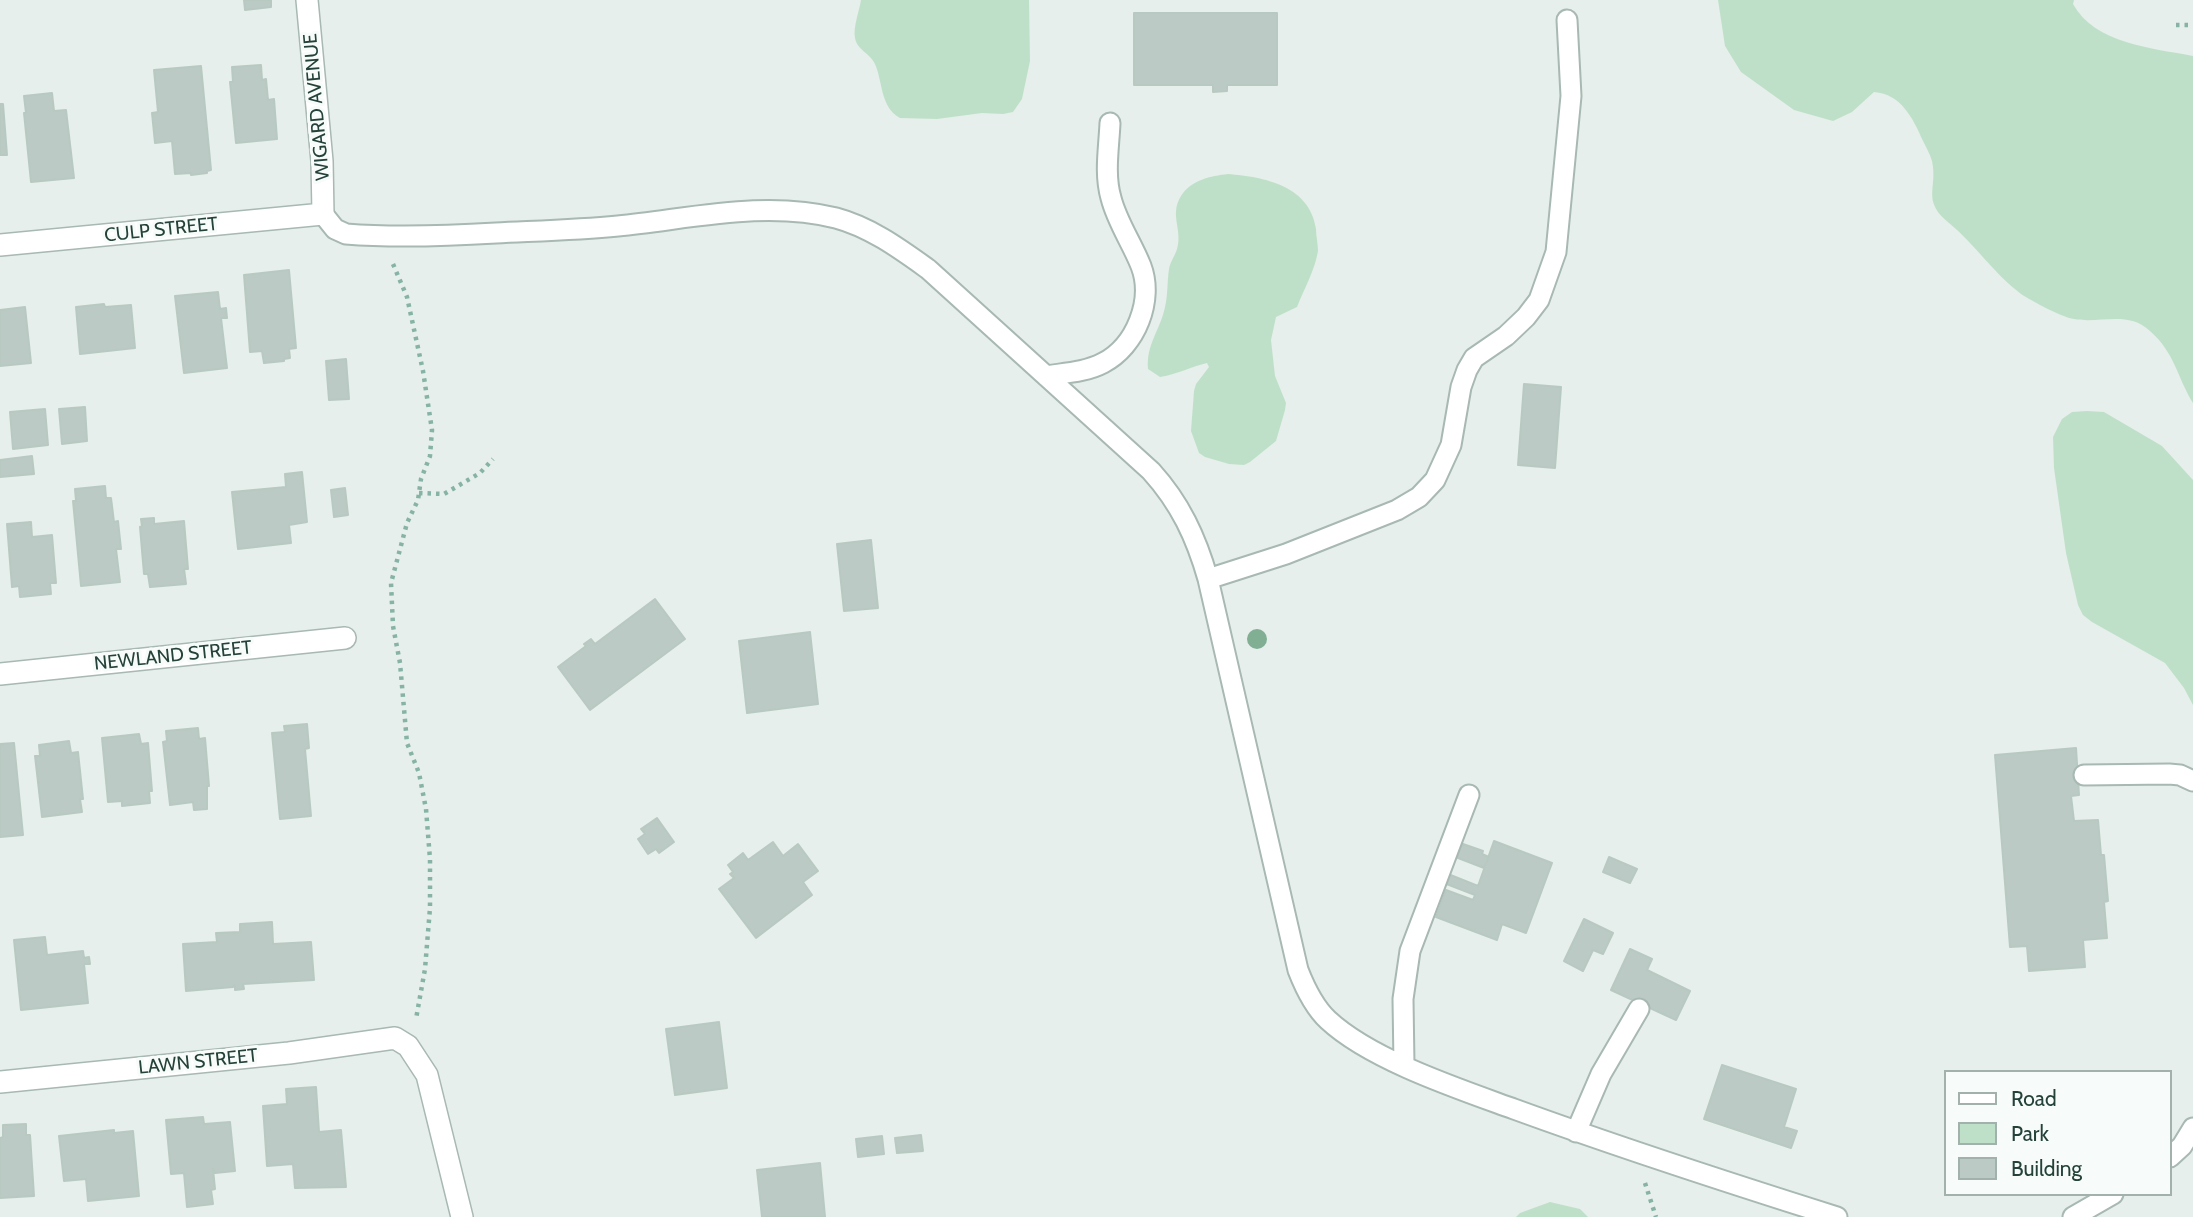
<!DOCTYPE html>
<html>
<head>
<meta charset="utf-8">
<style>
  body { margin:0 }
  #map { position:relative; width:2193px; height:1217px; overflow:hidden; background:#e6efeb; font-family:Cabin,sans-serif }
  canvas { display:block }
  .legend { position:absolute; left:1944px; top:1070px; width:228px; height:126px; box-sizing:border-box; background:#f7fbf9; border:2px solid #a3b1ad; margin:0; padding:9px 12px; list-style:none; font-size:21px; color:#24423a }
  .legend li { display:flex; align-items:center; gap:14px; height:35px }
  .legend b { width:35px; border:2px solid #a3b1ad }
</style>
</head>
<body>
<div id="map">
<canvas width="2193" height="1217"></canvas>
<ul class="legend">
<li><b style="height:9px;background:#fff"></b>Road</li>
<li><b style="height:19px;background:#bfe0c8"></b>Park</li>
<li><b style="height:19px;background:#bbcac4"></b>Building</li>
</ul>
</div>
<script>
const g = document.querySelector('canvas').getContext('2d');
g.lineJoin = 'round';
function paint(path, color) { g.fillStyle = color; g.fill(path, 'evenodd'); }
function strokePath(path, color, width, dash) { g.strokeStyle = color; g.lineWidth = width; g.lineCap = dash ? 'butt' : 'round'; g.setLineDash(dash || []); g.stroke(path); }
function label(font, color, halo, rows, align = 'center') {
  g.font = font + ' Cabin,sans-serif'; g.lineWidth = 6; g.setLineDash([]); g.textBaseline = 'middle'; g.strokeStyle = halo; g.fillStyle = color; for (const [text, x, y, turn = 0] of rows) {
    g.save(); g.translate(x, y); g.rotate((+turn || 0) * Math.PI / 180); g.textAlign = isNaN(turn) ? turn : align; if (halo) g.strokeText(text, 0, 0); g.fillText(text, 0, 0); g.restore();
  }
}
paint(new Path2D(`
  M861,0H1029L1030,61L1022,99L1013,112L1003,114L982,113L937,119L900,118C880,107 883,82 875,64C870,53 857,50 855,38C853,27 859,12 861,0Z
  M1718,0H2074L2073,4C2095,44 2153,48 2193,56V403C2177,377 2175,353 2150,331C2128,310 2100,324 2074,319C2061,317 2032,301 2021,294C1994,274 1975,244 1949,223C1921,200 1938,189 1932,161C1930,154 1926,147 1923,141C1913,118 1901,94 1874,92L1852,112L1833,121L1794,110L1741,72L1725,46Z
  M1228,174C1265,177 1310,186 1316,229C1316,236 1318,244 1318,251C1315,270 1304,289 1297,307L1276,317L1271,340L1275,376L1286,403L1285,410L1276,441L1250,462L1244,465L1229,464L1205,457L1199,453L1191,431L1194,391L1196,384L1209,367L1207,363C1189,367 1179,374 1160,377L1148,369C1146,344 1160,331 1165,307C1168,295 1167,282 1169,269C1170,262 1175,256 1177,249C1183,230 1169,215 1181,196C1191,180 1211,176 1228,174Z
  M2087,411L2104,412L2162,446L2193,480V705L2184,688L2165,663L2092,622L2083,615L2078,605L2066,553L2054,468L2053,437L2062,419L2072,412Z
  M1550,1202L1580,1209L1588,1217H1516L1520,1213Z`), '#bfe0c8');
const building = new Path2D(`
  M244,0H271V7L245,10Z
  M1134,13H1277V85H1227V91L1213,92V85H1134Z
  M261,65L262,80L266,79L268,100L274,99L277,139L236,143L230,82H233L232,67Z
  M201,66L211,170L207,171V173L191,175V173L175,174L172,141L155,143L152,113L158,112L154,70Z
  M52,93L54,111L66,110L74,178L31,182L24,113H26L24,96Z
  M0,104H3L7,155H0Z
  M289,270L296,348L289,349L290,358L284,359V361L264,363L262,351L250,352L244,275Z
  M218,292L220,309L226,308L227,318H221L227,368L184,373L175,296Z
  M104,304L105,307L131,305L135,348L80,354L76,307Z
  M25,307L31,363L0,366V310Z
  M346,359L349,399L329,400L326,361Z
  M1524,384L1561,387L1555,468L1518,465Z
  M85,407L87,441L62,444L59,409Z
  M45,409L48,445L13,449L10,412Z
  M32,456L34,474L0,477V460Z
  M302,472L307,522L289,525L291,543L238,549L232,492L286,487L285,474Z
  M105,486L106,498H111L114,522L118,521L121,549H116L120,582L81,586L73,501H76L75,489Z
  M345,488L348,515L334,517L331,490Z
  M154,518V524L184,521L188,569H184L186,584L150,587L148,574H144L140,527L142,526L141,519Z
  M31,522L32,537L52,535L56,583H50L51,594L20,597L19,586L12,587L7,524Z
  M871,540L878,608L844,611L837,544Z
  M655,599L685,639L590,710L558,667L586,646L584,644L591,639L595,644Z
  M810,632L818,704L747,713L739,641Z
  M307,724L309,748L305,749L311,816L280,819L272,733L285,732L284,726Z
  M198,728L199,739L205,738L209,786H207V809L194,810L193,802L170,805L163,742L167,741L166,731Z
  M139,734L141,744L148,743L152,791H149L150,803L122,806V801L108,802L102,738Z
  M69,741L71,753L78,752L83,799H80L82,812L42,817L35,756H40L39,745Z
  M14,743L23,835L0,837V744Z
  M2076,748L2079,795L2071,796L2074,821L2098,820L2101,855H2104L2108,901L2104,902L2107,938L2083,940L2085,967L2029,971L2027,946L2010,947L1995,755Z
  M657,818L674,842L659,853L656,849L648,854L638,839L645,834L641,829Z
  M1494,841L1552,863L1526,933L1502,924L1497,940L1436,917L1446,890L1473,900L1475,895L1444,883L1448,874L1478,886Z
  M773,842L783,856L798,844L818,871L803,882L812,895L756,938L719,889L734,878L730,874L733,872L728,865L743,853L748,860Z
  M1457,844L1462,846L1463,844L1483,851L1482,854L1489,857L1484,868L1453,856Z
  M1609,857L1637,869L1630,883L1603,872Z
  M1584,919L1613,933L1603,954L1593,950L1583,971L1564,961Z
  M272,922L273,944L311,942L314,980L243,984L244,989L235,990V985L233,987L186,991L183,944L217,942L216,933L240,932V924Z
  M45,937L47,955L83,951L84,958L89,957L90,964H84L88,1003L21,1010L14,940Z
  M1630,949L1652,959L1647,970L1690,991L1676,1020L1611,990Z
  M719,1022L727,1088L675,1095L666,1029Z
  M1722,1065L1796,1089L1784,1127L1797,1131L1791,1148L1704,1119Z
  M316,1087L319,1132L341,1130L346,1187L295,1188L293,1164L267,1166L263,1106L287,1104L286,1089Z
  M203,1117L204,1124L230,1122L235,1171L215,1173L213,1169L215,1189L211,1190L213,1204L187,1207L184,1173L171,1174L166,1120Z
  M26,1124V1135H30L34,1196L0,1198V1138L3,1137V1125Z
  M114,1130V1133L133,1131L139,1196L88,1201L86,1179L64,1181L59,1136Z
  M921,1135L923,1151L897,1153L895,1138Z
  M882,1136L884,1154L858,1157L856,1139Z
  M820,1163L825,1217H762L757,1170Z`);
paint(building, '#bbcac4');
strokePath(building, '#b8c9c2', 2);
const lane = new Path2D(`
  M323,214L335,229L346,234C396,238 446,236 496,233C536,231 577,230 618,226C690,219 764,200 836,218C870,227 900,249 928,269L1151,471C1180,503 1196,537 1208,579L1298,970C1305,988 1314,1007 1328,1020C1371,1060 1459,1089 1514,1109C1621,1148 1729,1183 1837,1217
  M1046,376C1065,373 1086,372 1103,363C1136,346 1154,300 1141,266C1132,243 1117,222 1111,198C1104,174 1109,147 1110,123
  M1208,579L1286,554L1397,510L1419,497L1435,480L1451,445L1461,387L1467,370L1474,358L1506,336L1526,317L1539,300L1556,252L1571,96L1567,20
  M2084,775L2169,774L2180,775L2193,781
  M1404,1065L1403,999L1410,951L1469,795
  M1576,1132L1601,1074L1639,1009
  M2170,1157L2182,1146L2193,1128
  M2073,1217L2113,1194`);
const street = new Path2D(`
  M0,245L323,214L322,161L307,0
  M0,674L345,638
  M0,1082L289,1053L395,1038L408,1046L427,1075L462,1217`);
strokePath(lane, '#a8b8b2', 23);
strokePath(street, '#a8b8b2', 24);
strokePath(new Path2D(`
  M2176,25H2193
  M393,264L407,297L423,371L432,430L430,456L421,479L418,500L407,523L391,583L393,626L400,663L407,743L419,773L426,809L430,859V908L425,969L416,1019
  M419,493L444,494L480,473L493,459
  M1645,1183L1656,1217`), '#86b3a5', 4.5, [3.5, 5]);
strokePath(lane, '#fff', 19);
strokePath(street, '#fff', 21);
g.fillStyle = '#80af93';
for (const [x, y] of [
  [1257,639]
]) { g.beginPath(); g.arc(x, y, 10, 0, 2 * Math.PI); g.fill(); }
label('19px', '#24423a', '#f7fbf9', [
  ["WIGARD AVENUE",317,107,-95],
  ["CULP STREET",161,230,-6],
  ["NEWLAND STREET",173,656,-6],
  ["LAWN STREET",198,1062,-6]
]);
</script>
</body>
</html>
